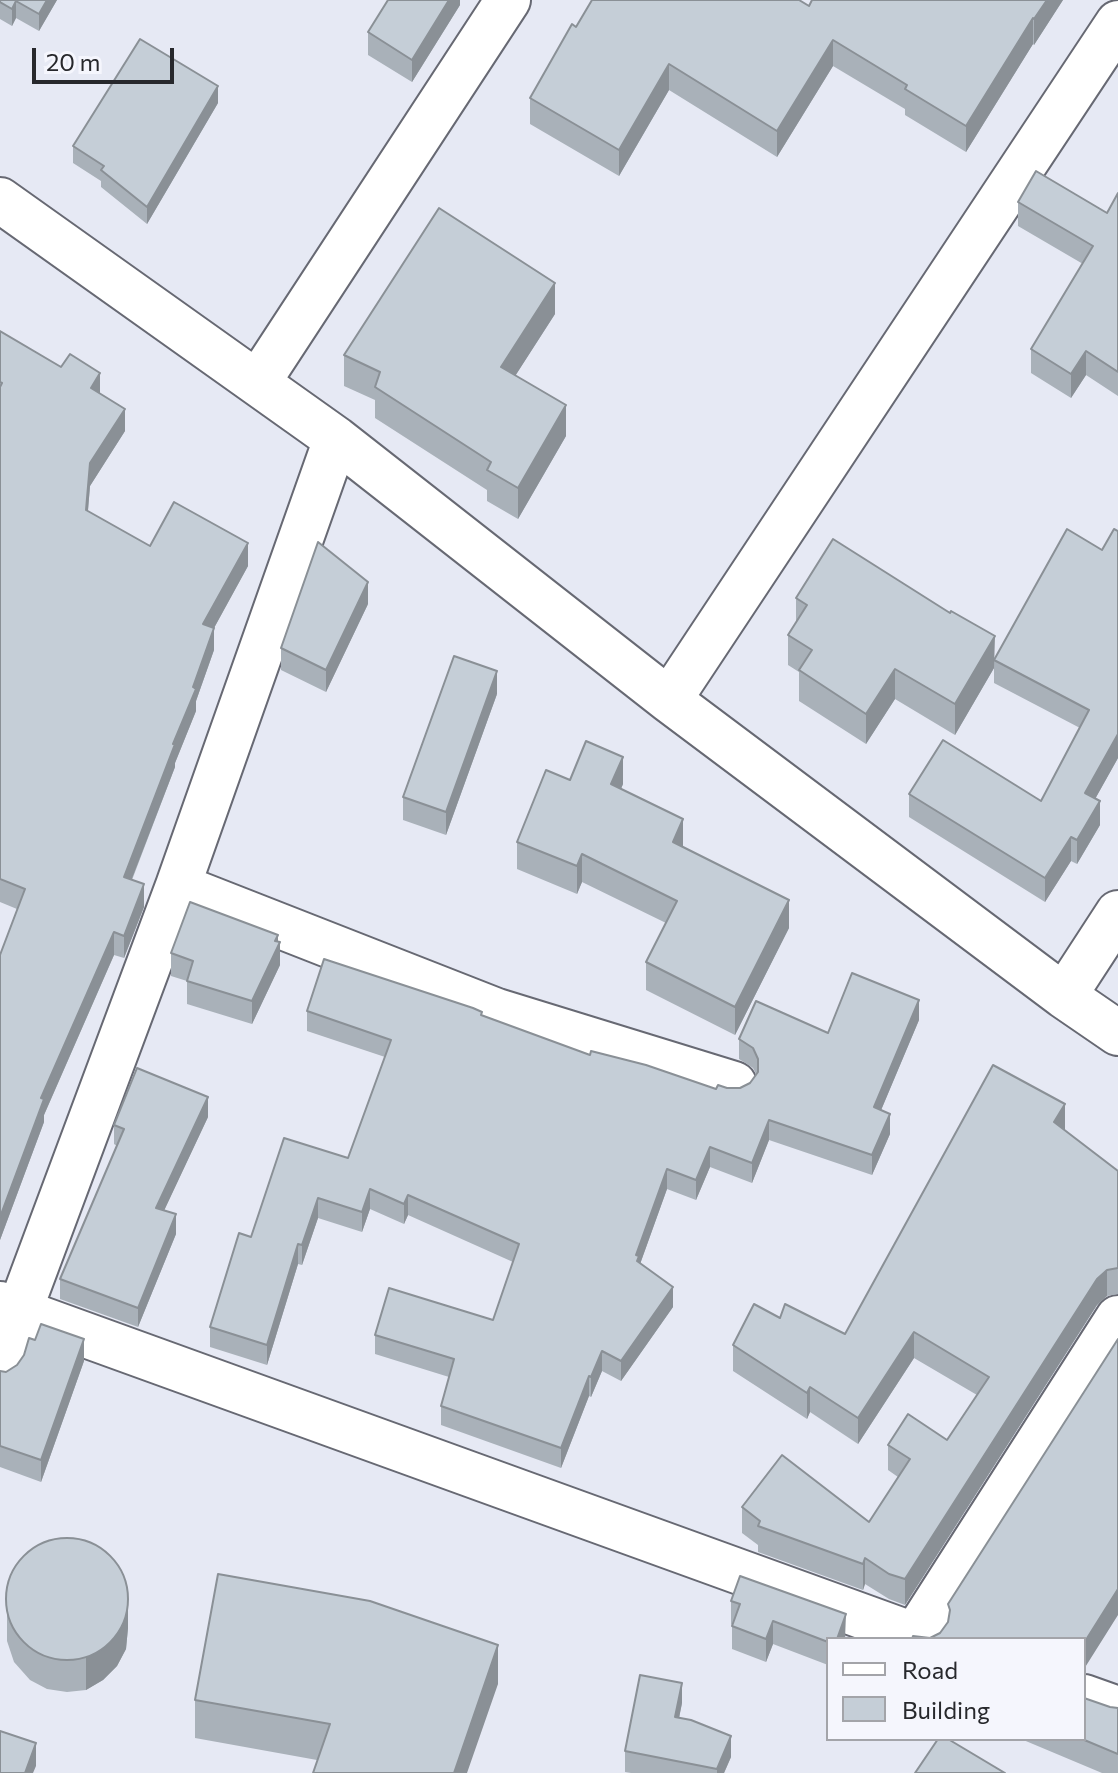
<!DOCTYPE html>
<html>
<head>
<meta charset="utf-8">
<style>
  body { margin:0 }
  #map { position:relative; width:1118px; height:1773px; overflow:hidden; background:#e6e9f4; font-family:Commissioner,sans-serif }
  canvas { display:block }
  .legend { position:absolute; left:826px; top:1637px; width:260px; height:104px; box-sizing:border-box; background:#f5f6fd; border:2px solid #a3a4a9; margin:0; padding:10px 14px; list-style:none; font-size:24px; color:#27282c }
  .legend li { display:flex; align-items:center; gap:16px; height:40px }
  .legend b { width:40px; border:2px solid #a3a4a9 }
  .scale { position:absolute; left:32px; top:48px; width:142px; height:36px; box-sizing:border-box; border:4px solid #27282c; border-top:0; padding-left:10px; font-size:24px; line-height:28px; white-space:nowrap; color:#27282c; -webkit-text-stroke:6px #f5f6fd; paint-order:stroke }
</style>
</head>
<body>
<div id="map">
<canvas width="1118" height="1773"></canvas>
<ul class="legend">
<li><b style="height:10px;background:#fff"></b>Road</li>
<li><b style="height:22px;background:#c5ced7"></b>Building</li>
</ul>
<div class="scale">20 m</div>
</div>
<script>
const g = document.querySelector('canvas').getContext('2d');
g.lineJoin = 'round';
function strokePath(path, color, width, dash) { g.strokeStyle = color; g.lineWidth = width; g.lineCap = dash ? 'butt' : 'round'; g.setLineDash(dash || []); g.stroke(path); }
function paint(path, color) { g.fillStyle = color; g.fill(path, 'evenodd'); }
const minor = new Path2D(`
  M0,200L336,439L669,700L1064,996L1118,1033
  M258,382L508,0
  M669,700L1118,23
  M178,886L497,1011L734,1084
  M1064,996L1118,913
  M0,1304L925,1639
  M0,1369L19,1312L178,886L336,439
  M915,1635L1118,1318
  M1084,1697L1118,1709`);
strokePath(minor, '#676973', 48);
strokePath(minor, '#fff', 44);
paint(new Path2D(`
  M0,0H57L39,31L16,18L12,26L0,19Z
  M460,0V5L412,82L368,55V32Z
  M1063,0L1034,45L1033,44L966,152L905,115V109L833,66L777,157L669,90L619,176L530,124V98L576,27L809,6Z
  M218,103L147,224L101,187V181L73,163V146Z
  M1118,193V396L1086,375L1071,398L1031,373V349L1083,264L1018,226V202L1107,213Z
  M555,314L515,376L566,436L518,519L487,501V490L375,418V400L344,386V355Z
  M0,331L100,393L125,431L90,486L88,511L150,546L248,566L214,628V650L196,701V711L175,763V767L132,880L144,907L124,958L114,955L44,1115V1122L0,1240V955L17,909L0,902Z
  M1118,531V758L1095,799L1100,825L1077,864L1071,861L1045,902L909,817V794L1041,801L1080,728L994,683V668L955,735L895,699L866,744L799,701V672L788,665V635L796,623V598L995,658L1102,550Z
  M368,604L326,692L281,670V648Z
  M497,694L446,835L403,820V797Z
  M570,780L623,784L621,789L683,847L789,928L735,1035L646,990V962L666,923L582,882L577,894L517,869V842Z
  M278,941L280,965L252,1024L187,1004V981L171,976V953Z
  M307,1011L482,1015L590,1055L716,1089L740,1088L750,1083L756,1074L753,1068L739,1059V1039L828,1033L919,1020L881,1110L890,1134L872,1175L769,1140L752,1183L710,1167L696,1200L667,1189L640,1264L673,1307L621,1381L602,1371L591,1397L589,1396L561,1468L441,1425V1406L449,1377L375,1354V1335L493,1320L513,1262L408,1215L404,1224L370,1209L362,1232L318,1218L302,1265L298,1264L267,1365L210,1347V1327L251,1237L348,1158L385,1057L307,1031Z
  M208,1117L164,1210L176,1234L138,1327L60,1299V1279L117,1146L114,1144V1125Z
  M1065,1130L1118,1171V1294L1107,1296L1097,1305L905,1605L889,1599L865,1584L863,1590L758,1552V1545L742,1533V1507L869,1522L898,1477L888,1470V1445L947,1440L977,1395L914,1358L858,1444L810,1412L807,1419L733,1371V1345L780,1318L845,1334Z
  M84,1361L41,1482L0,1467V1371L6,1372Z
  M7,1585L128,1628L126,1649L117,1666L103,1680L86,1690L67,1692L47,1689L30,1680L14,1662L7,1641Z
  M731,1601L846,1637L845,1639H828V1665L773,1644L766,1662L732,1649V1625L731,1624Z
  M498,1684L317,1760L195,1738V1700Z
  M682,1703L679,1718L731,1757L724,1773H631L625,1772V1751Z
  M1110,1707L1118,1708V1773H1102L1021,1739H1084Z`), '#a9b1b9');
paint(new Path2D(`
  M47,0H57L39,31V14Z
  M449,0H460V5L412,82V60Z
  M1047,0H1063L1034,45V19Z
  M16,1V18L12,26V9Z
  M1033,18V44L966,152V126Z
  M833,40V66L777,157V131Z
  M669,64V90L619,176V150Z
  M218,86V103L147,224V207Z
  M555,283V314L501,398V367Z
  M1086,351V375L1071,398V374Z
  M100,373V396L91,388Z
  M566,405V436L518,519V488Z
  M125,409V431L90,486L86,533V510L90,463Z
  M248,543V566L214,628V650L196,701V711L175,763V767L124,899V877L193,687L203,624Z
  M368,582V604L326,692V670Z
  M995,636L994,668L955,735V704Z
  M895,669V699L866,744V714Z
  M497,671V694L446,835V812Z
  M1118,734V758L1085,817V793Z
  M623,757V784L611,812V784Z
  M1100,801V825L1077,864V840Z
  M683,819V847L673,842Z
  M1071,837V861L1045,902V878Z
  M582,854V882L577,894V866Z
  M144,884V907L124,958V936Z
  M789,900V928L735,1035V1007Z
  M114,932V955L44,1115V1122L0,1240V1217L41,1098Z
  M278,935V945L280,942V965L252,1024V1001Z
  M919,1000V1020L874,1127V1107Z
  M208,1097V1117L156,1228V1208Z
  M1065,1104V1130L1054,1122Z
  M890,1114V1134L872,1175V1155Z
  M769,1120V1140L752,1183V1163Z
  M710,1147V1167L696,1200V1180Z
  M667,1169V1189L639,1267L636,1255Z
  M370,1189V1209L362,1232V1212Z
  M408,1195V1215L404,1224V1204Z
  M318,1198V1218L302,1265V1245Z
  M176,1214V1234L138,1327V1308Z
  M298,1244V1264L267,1365V1345Z
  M1107,1270V1296L1097,1305L905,1605V1579L1097,1279Z
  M673,1287V1307L621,1381V1361Z
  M914,1332V1358L858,1444V1418Z
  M84,1339V1361L41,1482V1460Z
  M602,1351V1371L591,1397V1377Z
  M589,1376V1396L561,1468V1448Z
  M810,1387V1412L807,1419V1393Z
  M865,1558V1584L863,1590V1564Z
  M1118,1589V1615L1084,1669V1643Z
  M128,1596V1628L126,1649L117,1666L103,1680L86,1690V1657Z
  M846,1614L845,1639H837Z
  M773,1621V1644L766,1662V1639Z
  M498,1645V1684L467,1773H454Z
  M682,1683V1703L675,1738V1717Z
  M731,1736V1757L724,1773H717V1769Z
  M36,1743V1766L33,1773H25Z`), '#8a9096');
const building = new Path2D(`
  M0,0H47L39,14L16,1L12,9L0,2Z
  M388,0H449L412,60L368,32Z
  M592,0H799L809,6L812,0H1047L1034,19L1033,18L966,126L905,89L907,85L833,40L777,131L669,64L619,150L530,98L572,24L576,27Z
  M140,39L218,86L147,207L101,170L104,166L73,146Z
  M1036,171L1107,213L1118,193V372L1086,351L1071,374L1031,349L1093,246L1018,202Z
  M439,208L555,283L501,367L566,405L518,488L487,470L491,462L375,387L380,372L344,355Z
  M0,331L61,367L70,354L100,373L91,388L125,409L90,463L86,510L150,546L174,502L248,543L203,624L214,628L193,687L196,689L173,744H175L124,877L144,884L124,936L114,932L41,1098L44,1099L0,1217V955L25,889L0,879V387L2,383L0,382Z
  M1067,529L1102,550L1114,529L1118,531V734L1085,793L1100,801L1077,840L1071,837L1045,878L909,794L943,740L1041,801L1089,710L994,660Z
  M833,539L950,613L951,611L995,636L955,704L895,669L866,714L799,670L812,650L788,635L807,605L796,598Z
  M318,542L368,582L326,670L281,648Z
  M454,656L497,671L446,812L403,797Z
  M586,741L623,757L611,784L683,819L673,842L789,900L735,1007L646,962L677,901L582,854L577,866L517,842L546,770L570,780Z
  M190,902L278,935L275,941L280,942L252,1001L187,981L193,961L171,953Z
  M324,959L473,1008L482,1012L481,1015L590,1055L591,1051L646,1065L716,1089L718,1085L727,1088H740L750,1083L758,1072V1059L753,1048L739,1039L756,1001L828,1033L852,973L919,1000L874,1107L890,1114L872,1155L769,1120L752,1163L710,1147L696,1180L667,1169L636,1255L639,1256L637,1261L673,1287L621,1361L602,1351L591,1377L589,1376L561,1448L441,1406L454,1359L375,1335L389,1288L493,1320L519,1244L408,1195L404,1204L370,1189L362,1212L318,1198L302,1245L298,1244L267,1345L210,1327L239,1233L251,1237L284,1138L348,1158L391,1040L307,1011Z
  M993,1065L1065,1104L1054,1122L1118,1171V1268L1107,1270L1097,1279L905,1579L889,1574L865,1558L863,1564L758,1526L760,1521L742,1507L782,1455L869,1522L910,1459L888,1445L908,1414L947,1440L989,1377L914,1332L858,1418L810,1387L807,1393L733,1345L754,1304L780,1318L785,1304L845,1334Z
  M137,1068L208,1097L156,1208L176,1214L138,1308L60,1279L124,1129L114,1125Z
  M41,1324L84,1339L41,1460L0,1446V1371L6,1372L17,1365L24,1355L29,1338L35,1340Z
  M1118,1339V1589L1084,1643V1639H912L913,1636L930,1638L940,1633L948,1622L950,1610L948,1604Z
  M6 1599a61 61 0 1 1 122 0a61 61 0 1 1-122 0Z
  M218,1574L370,1601L498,1645L454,1773H313L330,1724L195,1700Z
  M740,1576L846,1614L837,1639H828V1642L773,1621L766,1639L732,1626L740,1604L731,1601Z
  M640,1675L682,1683L675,1717L691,1720L731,1736L717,1769L625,1751Z
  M1084,1698L1110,1707L1118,1708V1754L1082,1739H1084Z
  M0,1731L36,1743L25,1773H0Z
  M938,1739H948L1005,1773H915Z`);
paint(building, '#c5ced7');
strokePath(building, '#8a9096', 2);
</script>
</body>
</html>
